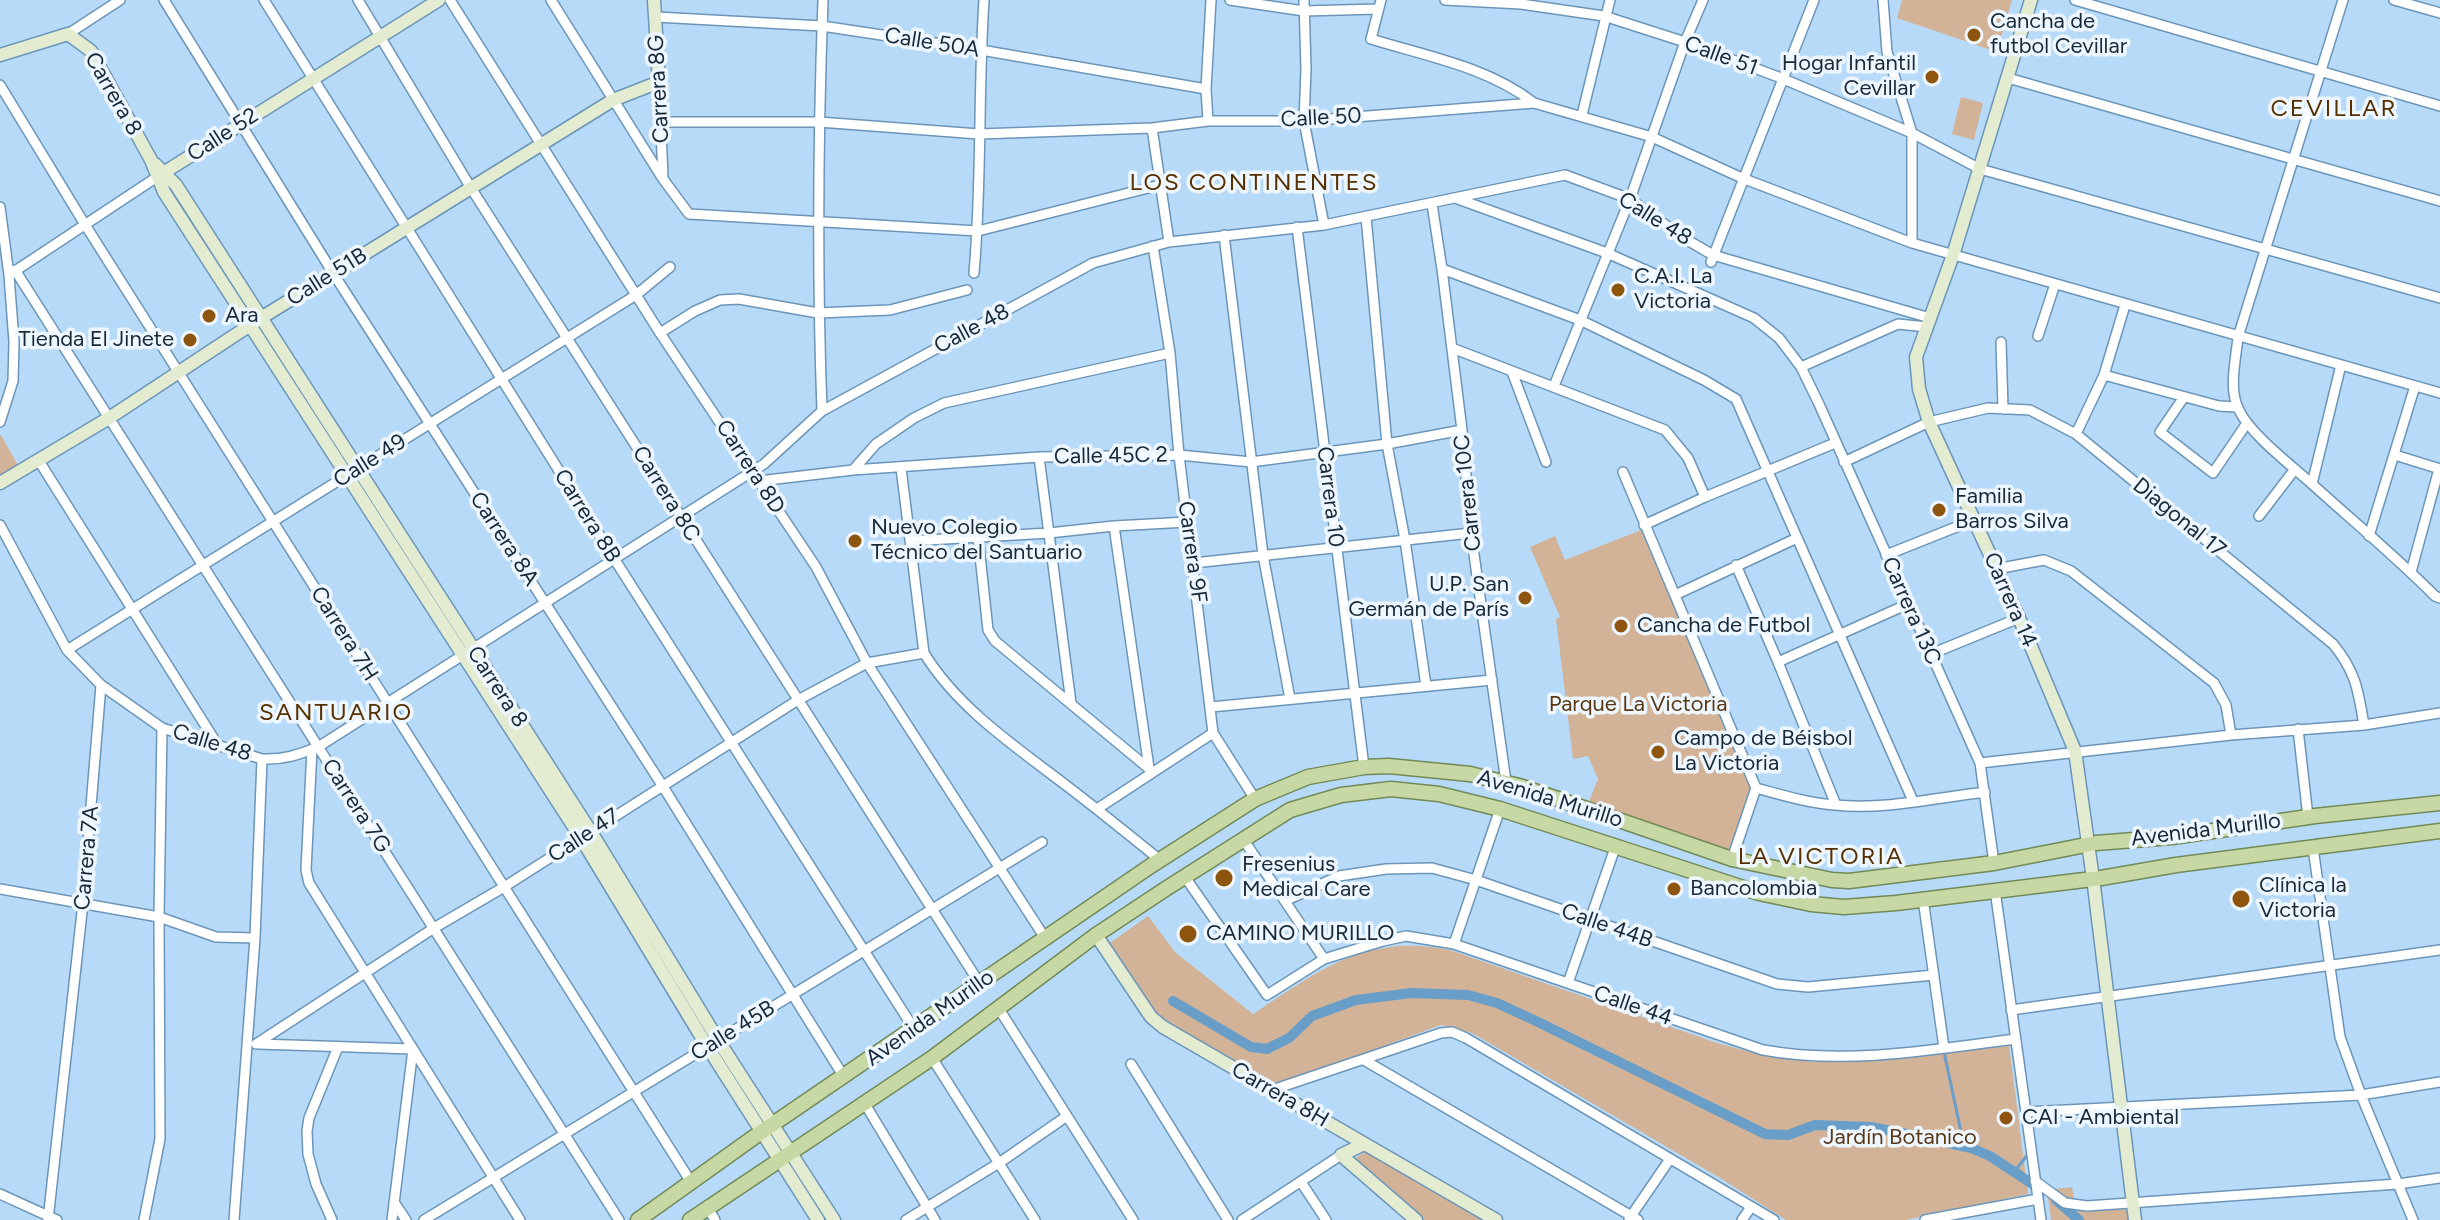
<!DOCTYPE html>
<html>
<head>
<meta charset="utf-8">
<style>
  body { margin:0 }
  canvas { display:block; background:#b6daf8 }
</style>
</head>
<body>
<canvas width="2440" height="1220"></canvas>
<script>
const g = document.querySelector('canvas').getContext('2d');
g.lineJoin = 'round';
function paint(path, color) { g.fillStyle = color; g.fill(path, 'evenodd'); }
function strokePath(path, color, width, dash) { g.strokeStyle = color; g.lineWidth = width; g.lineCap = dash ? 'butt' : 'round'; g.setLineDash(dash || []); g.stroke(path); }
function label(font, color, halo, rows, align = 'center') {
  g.font = font + ' Figtree,sans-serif'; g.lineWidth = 7; g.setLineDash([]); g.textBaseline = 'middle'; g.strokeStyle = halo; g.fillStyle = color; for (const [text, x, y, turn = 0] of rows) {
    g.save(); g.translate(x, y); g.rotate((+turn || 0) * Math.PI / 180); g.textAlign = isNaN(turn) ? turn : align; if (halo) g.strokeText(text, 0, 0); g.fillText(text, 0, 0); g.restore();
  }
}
paint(new Path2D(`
  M1902,0H2012L1997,52L1897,18Z
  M1961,97L1983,103L1974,140L1952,134Z
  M1,435L20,469L0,479V436Z
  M1641,530L1752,786L1728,855L1589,801L1598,779L1588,756L1573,759L1556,619L1560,617L1530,547L1555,536L1565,560Z
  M1148,916L1175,952L1253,1014C1320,970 1365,933 1450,950L1717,1043L1758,1054L1813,1062L1924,1056L2009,1045L2028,1194L1906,1220H1786L1720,1178L1472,1033L1441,1025L1275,1086L1158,1015L1148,1006L1107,945Z
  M1365,1152L1483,1220H1421L1352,1160Z
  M2072,1187L2076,1211L2129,1209L2130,1220H2051L2047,1190Z`), '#d2b397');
strokePath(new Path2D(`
  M1944,1052L1964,1146
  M2014,1172L2029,1153`), '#699ec8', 3);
strokePath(new Path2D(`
  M1173,1001L1251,1047L1267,1049L1289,1038L1312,1016L1356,1000L1411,993L1468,995L1497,1003L1536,1021L1765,1134L1788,1135L1815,1125L1871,1127L1897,1132L1971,1148L1990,1156L2043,1191
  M2056,1200L2079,1220`), '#699ec8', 10);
const street = new Path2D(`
  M164,0L333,273L662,785L844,1077
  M264,0L615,560L914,1029
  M358,0L471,188L980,984
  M450,0L660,333L816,567L867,663L1045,938
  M551,0L663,179L689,214L978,231L1160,185
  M1230,0L1304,11L1378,9
  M1304,0L1306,69L1304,121L1324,225
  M1381,0L1371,39C1426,56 1488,67 1534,103
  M1445,0L1521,4L1604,16L1685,42L1781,78L1912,133L1980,169L2440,298
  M1883,0L1887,52L1912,133V243
  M2075,0L2440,106
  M2343,0L2238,337C2236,359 2228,389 2239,410C2250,434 2291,465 2312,484C2353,521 2396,557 2435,596L2440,598
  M2394,0L2440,13
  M656,17L822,26L981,50L1206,89
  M68,34L120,0
  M2008,78L2440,201
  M659,82L663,178
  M0,85L84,223L691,1182
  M1582,115L1610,0
  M1208,121L1206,89L1211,0
  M662,122H819L979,134L1152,128L1208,121H1304L1534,103L1652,137L1742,178L1912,243L2440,393
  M1152,128L1169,242
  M1458,199L1607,253L1754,318L1779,338L1801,367L1819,404L1980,763L1994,863
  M1432,204L1442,269L1462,430L1471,533L1506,782
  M0,207L9,275L14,342L13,381L0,422
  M1366,217L1387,444L1405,540L1426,686
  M1297,227L1364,767
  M1224,235L1263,555L1290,699
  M1153,246L1170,353L1179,455L1213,733L1255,799
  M1711,262L1814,0
  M1442,269L1580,320L1704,380L1736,399L1913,801
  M15,270L619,1220
  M12,273L157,177
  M974,273C982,183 978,91 984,0
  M660,333L695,311L720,300L739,299L818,313L890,310L967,290
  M2038,336L2055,284
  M2001,342L2003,409
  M1452,348L1665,430L1688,458L1705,497
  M1801,367L1898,324L1927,327
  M1512,372L1546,462
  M2104,375L2219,406L2237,407
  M1554,386L1630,199L1685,42L1703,0
  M2184,397L2160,432L2213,473L2247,423
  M822,411C817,274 818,137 823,0
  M2076,434L2104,375L2125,305
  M2395,455L2440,469
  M1039,457L1071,703
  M39,461L217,744
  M1844,462L1929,422L1988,408L2030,410L2076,434L2333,644C2356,672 2358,690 2364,725
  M901,468L924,653C957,707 1013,745 1063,783C1096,808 1128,834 1160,860
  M853,470L876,444L914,418L944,403L1170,353
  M1623,472L1756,788L1732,859
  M759,481L853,470L1039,457L1179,455L1251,462L1387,444L1462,430
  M2312,484L2341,365
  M2259,516L2295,469
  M0,525L67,650L101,685L162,728L262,759C283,760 298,755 318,747L764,464L822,411L1093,263L1169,242L1324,225L1565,175L1630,199L1682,237L1713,255L1930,318
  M1644,525L1705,497L1835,443
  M1114,526L1149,768
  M2369,536L2415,386
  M978,537L988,630L995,641L1153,772
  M910,541L1049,533L1114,526L1187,522
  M1886,555L1974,520
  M1194,563L1471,533
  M1736,565L1778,662L1836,805
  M1996,569L2044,560L2071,571L2214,683L2226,705L2231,735
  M2411,572L2439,469
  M1675,595L1797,538
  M67,650L636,295L670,267
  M1931,654L2019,618
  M1778,662L1908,604
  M1211,707L1492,680
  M2298,729L2308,817
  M312,749L306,870L309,883L520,1220
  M1980,763L2231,735L2364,725L2440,713
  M1756,788C1782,795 1808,803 1835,805C1884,810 1936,798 1985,792
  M1097,809L1213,733
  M1243,839L1324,959
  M2313,848L2340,1037L2361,1095L2413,1220
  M1185,877L1267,995L1324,959L1383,941L1406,936L1454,944L1763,1050C1846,1065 1932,1050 2015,1039
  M0,889L159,917L216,937L255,938
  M1995,890L2041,1220
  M1923,899L1944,1048
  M1285,901L1339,876L1386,869L1432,868L1476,880L1777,984L1808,987L1934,975
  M1454,944L1500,809
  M1568,983L1615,848
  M999,1009L1133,1220
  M2011,1010L2440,950
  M256,1044L434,928L504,887L798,700L867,663L924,653
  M258,1044L413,1049L392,1220
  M932,1058L1035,1220
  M1364,1060L1638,1220
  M1131,1064L1228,1220
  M1272,1090L1441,1033L1452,1032L1466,1038L1774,1220
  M865,1104L935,1220
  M2026,1112L2361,1095L2440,1082
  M2035,1181L2065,1203L2087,1206L2398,1184L2440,1178
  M1301,1182L1326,1220
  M0,1194L57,1220
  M394,1202L406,1220
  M708,1208L715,1220
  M1629,1219L1670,1159
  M48,1220L83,903L101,685
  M144,1220L160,1139L159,917L162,728
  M234,1220L255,938L262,759
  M332,1220L316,1184L308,1154L307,1131L309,1118L338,1047
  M424,1220L1042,842
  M906,1220L999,1163L1067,1116
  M1242,1220L1341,1155
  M1742,1220L1751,1207
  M1925,1220L2038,1199`);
const secondary = new Path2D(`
  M2031,0L1953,255L1916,357L1919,389L1929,422L2019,618L2075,751L2094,886L2135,1220
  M0,55L68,34L91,51L151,160L164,192L581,838L707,1046L818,1220
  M155,164L176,185L591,832L718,1040L834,1220
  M160,175L439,0
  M0,483L109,418L261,318L613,100L659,82L654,0
  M1096,935L1151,1017L1163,1027L1496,1220
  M1364,1144L1341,1155L1416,1220`);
const primary = new Path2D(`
  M638,1220L757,1135L1152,865L1255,799L1308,777L1364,767L1389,766L1470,774L1523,787L1732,859L1832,880L1849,881L1994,863L2096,843L2172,837L2315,816L2440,803
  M690,1220L932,1058L1096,935L1167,888L1290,810L1341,795L1391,789L1439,794L1500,809L1759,893L1811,904L1844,907L1896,903L2101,878L2176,865L2440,831`);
strokePath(street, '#6b96b9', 12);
strokePath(secondary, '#6b96b9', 15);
strokePath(primary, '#728a57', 17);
strokePath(street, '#fff', 9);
strokePath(secondary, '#e3ecd1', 12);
strokePath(primary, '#c7d8a4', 14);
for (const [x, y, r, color] of [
  [1974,35,8,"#8e550f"],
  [1932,77,8,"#8e550f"],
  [1618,290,8,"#8e550f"],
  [209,316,8,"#8e550f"],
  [190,340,8,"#8e550f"],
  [1939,510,8,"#8e550f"],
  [855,541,8,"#8e550f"],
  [1525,598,8,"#8e550f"],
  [1621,626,8,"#8e550f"],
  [1658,752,8,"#8e550f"],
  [1224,878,10,"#8e550f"],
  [1674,889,8,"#8e550f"],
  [2241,899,10,"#8e550f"],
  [1188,934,10,"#8e550f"],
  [2006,1118,8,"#8e550f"]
]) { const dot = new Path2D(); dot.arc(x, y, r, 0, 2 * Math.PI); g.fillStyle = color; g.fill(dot); strokePath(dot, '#eef7ff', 3); }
label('22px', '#182a38', '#eef7ff', [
  ["Cancha de",1990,22],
  ["futbol Cevillar",1990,47],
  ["Hogar Infantil",1916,64,"right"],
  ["Cevillar",1916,89,"right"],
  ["C.A.I. La",1634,277],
  ["Victoria",1634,302],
  ["Ara",225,316],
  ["Tienda El Jinete",174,340,"right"],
  ["Familia",1955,497],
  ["Barros Silva",1955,522],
  ["Nuevo Colegio",871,528],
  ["Técnico del Santuario",871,553],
  ["U.P. San",1509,585,"right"],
  ["Germán de París",1509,610,"right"],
  ["Cancha de Futbol",1637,626],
  ["Campo de Béisbol",1674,739],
  ["La Victoria",1674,764],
  ["Fresenius",1242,865],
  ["Medical Care",1242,890],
  ["Clínica la",2259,886],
  ["Victoria",2259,911],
  ["Bancolombia",1690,889],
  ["CAMINO MURILLO",1206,934],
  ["CAI - Ambiental",2022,1118]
], 'left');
label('22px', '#182a38', '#eef7ff', [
  ["Calle 50A",932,43,9],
  ["Calle 51",1721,56,20],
  ["Carrera 8G",659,89,-93],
  ["Carrera 8",113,94,60],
  ["Calle 50",1321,118,-3],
  ["Calle 52",223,135,-33],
  ["Calle 48",1655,219,32],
  ["Calle 51B",327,277,-32],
  ["Calle 48",972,329,-28],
  ["Calle 45C 2",1111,456,-1],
  ["Calle 49",370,461,-32],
  ["Carrera 8D",750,467,57],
  ["Carrera 10C",1468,493,-96],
  ["Carrera 8C",666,494,58],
  ["Carrera 10",1330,497,83],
  ["Carrera 8B",587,516,58],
  ["Diagonal 17",2179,518,39],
  ["Carrera 8A",504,539,57],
  ["Carrera 9F",1192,552,82],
  ["Carrera 14",2010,600,66],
  ["Carrera 13C",1911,611,66],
  ["Carrera 7H",344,634,58],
  ["Carrera 8",497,687,57],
  ["Calle 48",212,743,17],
  ["Avenida Murillo",1550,799,17],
  ["Carrera 7G",356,806,57],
  ["Avenida Murillo",2206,830,-7],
  ["Calle 47",584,836,-33],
  ["Carrera 7A",87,858,-85],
  ["Calle 44B",1607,926,19],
  ["Calle 44",1633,1006,19],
  ["Avenida Murillo",930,1018,-35],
  ["Calle 45B",733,1031,-32],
  ["Carrera 8H",1280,1095,30]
]);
label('22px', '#593814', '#eef7ff', [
  ["Parque La Victoria",1638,705],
  ["Jardín Botanico",1900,1138]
]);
g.letterSpacing = '2px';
label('24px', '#573000', '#eef7ff', [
  ["CEVILLAR",2334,109],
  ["LOS CONTINENTES",1254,183],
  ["SANTUARIO",336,713],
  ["LA VICTORIA",1821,857]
]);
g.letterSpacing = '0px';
</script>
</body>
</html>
